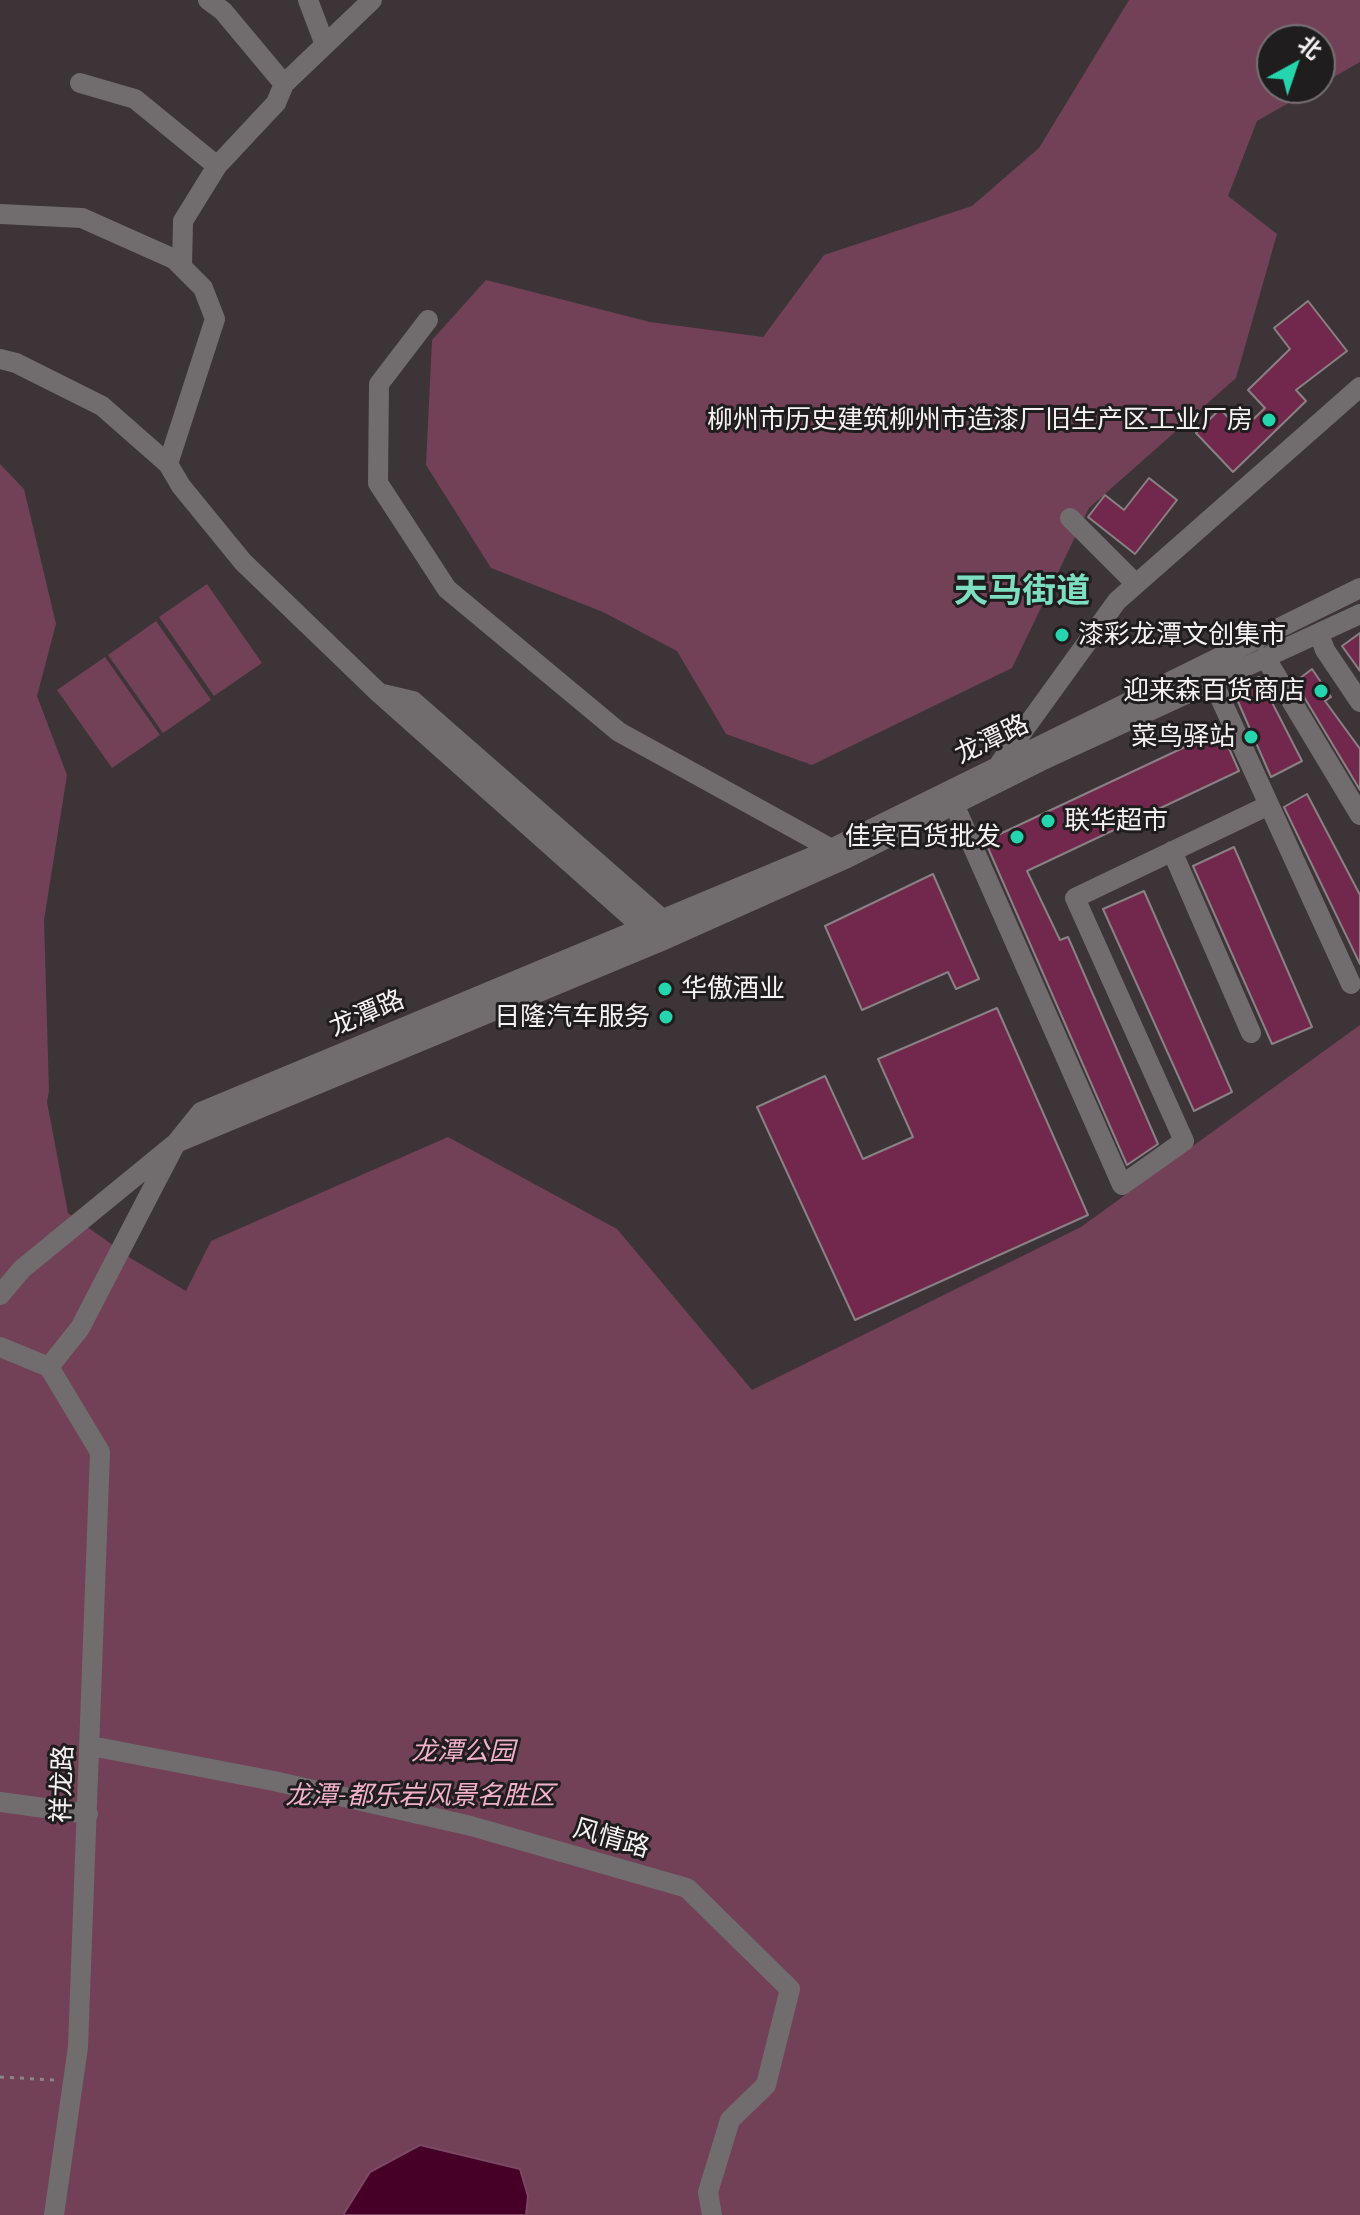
<!DOCTYPE html>
<html>
<head>
<meta charset="utf-8">
<style>
  body { margin:0 }
  #map { position:relative; width:1360px; height:2215px; overflow:hidden; background:#3c3437; font-family:"IBM Plex Serif","Noto Sans SC",serif }
  canvas { display:block }
  .north { position:absolute; left:1256px; top:24px; width:80px; height:80px; box-sizing:border-box; background:#201d1e; border:2px solid #767273; border-radius:50%; rotate:40deg; font-size:22px; font-weight:700; line-height:32px; text-align:center; color:#f6f1f2 }
  .north::after { content:''; display:block; margin:auto; width:28px; height:36px; background:#24d5ae; clip-path:polygon(50% 0,100% 100%,50% 72%,0 100%) }
</style>
</head>
<body>
<div id="map">
<canvas width="1360" height="2215"></canvas>
<div class="north">北</div>
</div>
<script>
const g = document.querySelector('canvas').getContext('2d');
g.lineJoin = 'round';
function paint(path, color) { g.fillStyle = color; g.fill(path, 'evenodd'); }
function strokePath(path, color, width, dash) { g.strokeStyle = color; g.lineWidth = width; g.lineCap = dash ? 'butt' : 'round'; g.setLineDash(dash || []); g.stroke(path); }
function label(font, color, halo, rows, align = 'center') {
  g.font = font + ' "IBM Plex Serif","Noto Sans SC",serif'; g.lineWidth = 6; g.setLineDash([]); g.textBaseline = 'middle'; g.strokeStyle = halo; g.fillStyle = color; for (const [text, x, y, turn = 0] of rows) {
    g.save(); g.translate(x, y); g.rotate((+turn || 0) * Math.PI / 180); g.textAlign = isNaN(turn) ? turn : align; if (halo) g.strokeText(text, 0, 0); g.fillText(text, 0, 0); g.restore();
  }
}
paint(new Path2D(`
  M1129,0H1360V62L1320,85V40H1272V88H1315L1257,121L1228,196L1277,234L1236,378L1089,508L1012,668L812,765L726,734L677,651L603,612L491,568L426,465L432,340L486,280L650,322L763,337L824,255L972,206L1039,148Z
  M0,464L24,489L56,624L37,696L67,775L44,920L49,1091L47,1102L68,1213L132,1259L186,1291L211,1241L448,1137L617,1229L752,1390L1081,1227L1360,1025V2215H0Z
  M207,584L262,663L214,696L159,617Z
  M156,621L211,700L163,733L108,655Z
  M105,657L160,735L112,768L57,690Z`), '#724157');
const water = new Path2D(`
  M420,2145L520,2169L528,2196L526,2215H343L370,2172Z`);
paint(water, '#460028');
strokePath(water, '#7b4865', 2);
const building = new Path2D(`
  M1308,301L1347,351L1296,390L1306,401L1233,472L1196,433L1220,409L1241,431L1265,408L1248,390L1290,349L1274,328Z
  M1149,478L1177,500L1135,554L1088,517L1105,495L1124,510Z
  M1360,633V671L1342,646Z
  M1312,669L1331,697L1325,701L1360,749V790L1295,682Z
  M1259,677L1302,761L1271,777L1233,690Z
  M1221,730L1239,771L1027,871L1060,940L1068,937L1158,1144L1127,1165L985,841Z
  M1307,794L1360,895V964L1284,807Z
  M1234,847L1312,1027L1272,1044L1193,866Z
  M933,874L979,979L956,989L948,972L862,1010L825,926Z
  M1144,891L1232,1092L1194,1111L1103,909Z
  M997,1008L1088,1215L855,1320L757,1107L825,1076L863,1159L913,1137L878,1059Z`);
paint(building, '#71284c');
strokePath(building, '#898184', 2);
strokePath(new Path2D(`
  M0,2077L54,2080`), '#8c8587', 3, [4, 6]);
strokePath(new Path2D(`
  M208,0L223,11L284,84
  M308,0L325,45
  M80,83L135,99L217,166
  M0,214L82,218L174,259L203,288L215,319L168,464
  M182,267L183,221L217,166L276,103L284,84L372,0
  M428,320L379,384L378,483L447,589L619,732L837,852
  M0,359L16,363L102,406L168,464L181,486L243,562L379,693L650,934
  M1070,518L1136,584
  M1319,634L1325,650L1360,702
  M1265,657L1360,815
  M1212,680L1351,984
  M383,694L413,701L670,926
  M1000,763L1117,601L1360,387
  M954,804L1122,1185L1184,1141L1075,898L1269,805
  M1172,851L1251,1033
  M0,1295L22,1269L176,1143L659,942L847,858L1041,761L1360,614
  M0,1347L49,1367
  M49,1367L80,1328L176,1143L201,1112L831,849L1360,588
  M49,1367L100,1452L78,2047L54,2215
  M91,1746L274,1781L471,1826L687,1888L790,1989L766,2085L730,2120L708,2192L712,2215
  M0,1802L88,1814`), '#716d6e', 20);
for (const [x, y, r, color] of [
  [1269,420,8,"#24d5ae"],
  [1062,635,8,"#24d5ae"],
  [1321,691,8,"#24d5ae"],
  [1251,737,8,"#24d5ae"],
  [1048,821,8,"#24d5ae"],
  [1017,837,8,"#24d5ae"],
  [665,989,8,"#24d5ae"],
  [666,1017,8,"#24d5ae"]
]) { const dot = new Path2D(); dot.arc(x, y, r, 0, 2 * Math.PI); g.fillStyle = color; g.fill(dot); strokePath(dot, '#201d1e', 3); }
label('26px', '#f6f1f2', '#201d1e', [
  ["柳州市历史建筑柳州市造漆厂旧生产区工业厂房",1253,420],
  ["漆彩龙潭文创集市",1078,635,"left"],
  ["迎来森百货商店",1305,691],
  ["菜鸟驿站",1235,737],
  ["联华超市",1064,821,"left"],
  ["佳宾百货批发",1001,837],
  ["华傲酒业",681,989,"left"],
  ["日隆汽车服务",650,1017]
], 'right');
label('26px', '#f6f1f2', '#201d1e', [
  ["龙潭路",992,740,-26],
  ["龙潭路",367,1014,-23],
  ["祥龙路",63,1784,-88],
  ["风情路",611,1839,16]
]);
label('italic 26px', '#f3b0cb', '#201d1e', [
  ["龙潭公园",463,1752],
  ["龙潭-都乐岩风景名胜区",420,1796]
]);
label('bold 34px', '#7edec2', '#201d1e', [
  ["天马街道",1022,592]
]);
</script>
</body>
</html>
